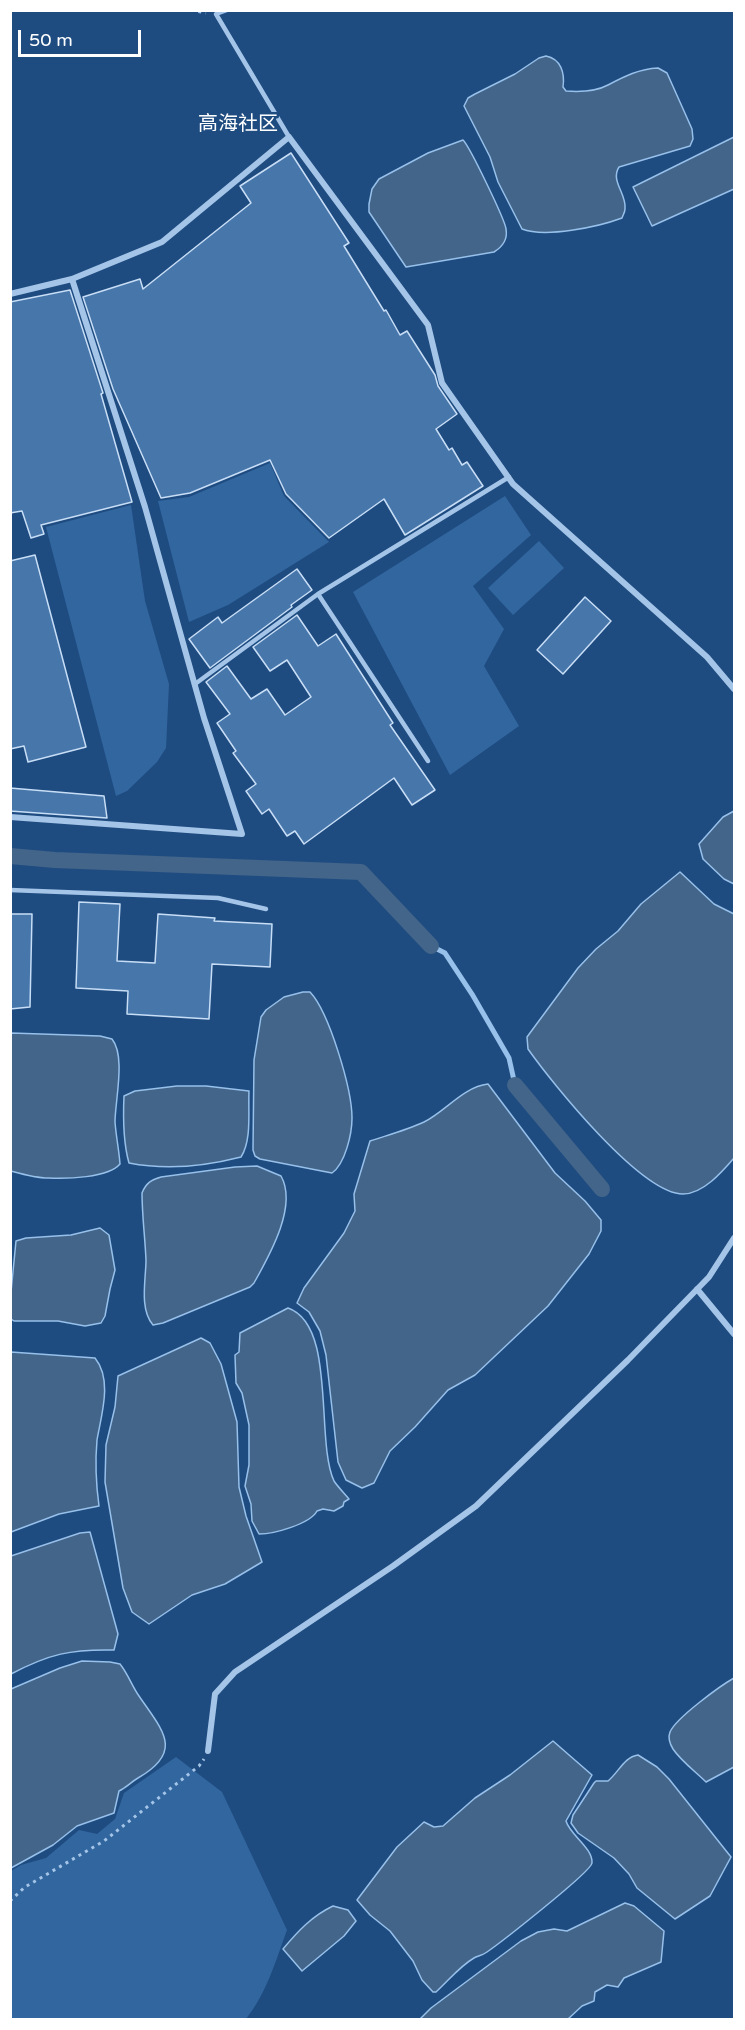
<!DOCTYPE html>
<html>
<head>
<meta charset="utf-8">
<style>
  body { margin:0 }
  #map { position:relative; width:745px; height:2030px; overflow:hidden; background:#1f4c80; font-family:"Varela Round",sans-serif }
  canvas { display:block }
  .frame { position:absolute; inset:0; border:12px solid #fff; pointer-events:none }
  .scale { position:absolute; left:18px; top:30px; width:123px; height:27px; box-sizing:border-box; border:3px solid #fff; border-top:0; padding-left:8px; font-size:18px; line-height:21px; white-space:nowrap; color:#fff; -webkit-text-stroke:4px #1f4c80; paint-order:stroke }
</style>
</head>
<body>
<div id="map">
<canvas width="745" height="2030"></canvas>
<div class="frame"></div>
<div class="scale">50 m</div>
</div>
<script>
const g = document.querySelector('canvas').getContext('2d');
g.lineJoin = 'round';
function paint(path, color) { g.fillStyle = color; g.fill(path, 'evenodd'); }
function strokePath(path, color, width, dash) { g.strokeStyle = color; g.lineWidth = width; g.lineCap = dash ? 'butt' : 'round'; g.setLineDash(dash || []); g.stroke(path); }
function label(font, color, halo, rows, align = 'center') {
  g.font = font + ' "Varela Round","Noto Sans SC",sans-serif'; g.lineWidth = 5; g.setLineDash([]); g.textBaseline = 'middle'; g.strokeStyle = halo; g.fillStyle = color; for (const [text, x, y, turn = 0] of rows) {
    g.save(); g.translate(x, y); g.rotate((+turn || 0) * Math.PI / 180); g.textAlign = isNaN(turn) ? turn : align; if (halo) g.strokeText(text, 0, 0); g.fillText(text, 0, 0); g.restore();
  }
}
paint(new Path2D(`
  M270,463L284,496L329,542L228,605L189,622L158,501L189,497Z
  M505,496L531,535L473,586L504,629L484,666L519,726L450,775L353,592Z
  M131,505L145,601L169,684L166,748L157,762L127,791L116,796L46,527Z
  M539,541L564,568L513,615L488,588Z
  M176,1757L222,1792L287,1930C276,1960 266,1995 245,2020L11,2019V1871L21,1865L46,1858L79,1830L97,1834L115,1819L124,1793Z`), '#32669f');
const water = new Path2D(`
  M546,56C561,59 565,73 563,87L566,91C580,92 595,92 608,85C625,76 639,69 658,68L667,73L692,129L693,139L690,146L619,167C610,181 627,194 625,209C625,212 623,215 622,218C598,227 545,238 522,229L498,182L490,157L464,106L468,98L475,94L515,74L539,58Z
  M734,137V189L652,226L633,187Z
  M463,140C470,147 505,220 506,229C508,240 502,247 494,252L406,267L369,212V204L372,189L379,179L428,153Z
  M734,811V884L724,879L703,859L699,844L723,817Z
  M680,872L714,904L734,914V1158C722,1172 703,1194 683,1194C641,1194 552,1083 528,1049L527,1037L578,968L596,949L618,931L641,904Z
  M303,992H310C329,1012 352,1089 352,1118C352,1134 345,1164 332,1173L260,1159L255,1156L253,1150L254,1060L261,1017L266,1010L284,997Z
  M11,1033L100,1036L112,1039C126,1056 115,1101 115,1122C116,1136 119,1150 120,1164C108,1178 66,1179 48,1178C36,1178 22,1174 11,1171Z
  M488,1084L555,1173L585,1201L601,1220V1231L589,1254L548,1306L475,1375L448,1390L415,1427L390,1451L374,1483L362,1488L346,1480L338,1462L326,1355L320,1331L309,1312L297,1303L304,1288L344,1233L355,1211L354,1194L370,1141C388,1135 407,1130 424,1122C446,1111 463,1087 488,1084Z
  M177,1086H206L249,1091C248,1111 252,1140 241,1157C206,1166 165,1170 129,1163C123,1142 123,1118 124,1096L135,1091Z
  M257,1166L281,1176C298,1206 269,1256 254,1283L250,1287L163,1323L153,1325C139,1309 146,1279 146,1260C145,1237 142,1215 142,1193C146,1183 151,1180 161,1177L235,1167Z
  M100,1228L109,1235L115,1270L110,1289L105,1316L101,1323L85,1326L58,1321H14L11,1319V1292L16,1241L26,1238L71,1235Z
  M288,1308C337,1325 315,1440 334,1481C338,1487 344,1493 349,1499L344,1502L343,1506L334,1511L323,1509L317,1511C310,1524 274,1534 259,1534L252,1521L251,1504L245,1486L249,1465V1425L242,1393L236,1383L235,1355L239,1352L240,1333Z
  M201,1338L210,1343L221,1364L237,1422L239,1487L246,1516L262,1562L225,1584L192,1595L149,1624L132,1612L123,1588L105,1482L106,1445L115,1407L118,1376Z
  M11,1352L95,1358C113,1380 101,1416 97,1440C95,1462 96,1484 99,1506L59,1514L11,1532Z
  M90,1532L118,1634L114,1650C71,1649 49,1654 11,1674V1556L80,1533Z
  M82,1661L110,1662L120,1664C128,1674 132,1686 139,1696C162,1730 185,1751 138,1778C131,1782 127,1787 119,1791L114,1813L77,1826L53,1845L11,1868V1689L60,1668Z
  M734,1678V1767L706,1782C696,1772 681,1761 673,1749C670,1744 668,1737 670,1732C676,1718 720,1686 734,1678Z
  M553,1741L592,1775L566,1821C570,1835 593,1848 592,1863C591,1872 500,1943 487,1952C483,1955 478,1956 474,1958C460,1966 448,1981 436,1992H433L422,1980L413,1961L390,1931L370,1915L357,1900L397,1847L424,1822L434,1827L443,1826L475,1798L510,1775Z
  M638,1755L657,1767L669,1779L731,1857L710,1896L675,1919L637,1888L629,1874L614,1858L578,1833L571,1823L573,1815L594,1783L596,1781H608C619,1772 624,1757 638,1755Z
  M625,1903L634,1906L664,1931L661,1962L624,1978L618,1987L607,1985L595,1992L594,2001L582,2006L568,2019H420L431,2008L521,1941L538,1932L554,1929L567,1931Z
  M333,1906L348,1910L356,1921L344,1936L302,1971L283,1949C298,1931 312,1916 333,1906Z`);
paint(water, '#43658a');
strokePath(water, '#97c0ea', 1.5);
strokePath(new Path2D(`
  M431,946L445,953L472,994L509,1058L515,1085`), '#97c0ea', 5);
strokePath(new Path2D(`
  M10,856L55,860L361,872L431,946
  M515,1085L602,1189`), '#43658a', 16);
const building = new Path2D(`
  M291,153L349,243L344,246L384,311L386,310L400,335L407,331L435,375L438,386L457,414L436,429L449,450L452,448L462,465L467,462L483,486L405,535L384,499L329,538L286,494L270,460L190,493L161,498L113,389L83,297L140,279L143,289L251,203L240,186Z
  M70,290L103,393L101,394L132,502L41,525L44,534L31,538L22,511L10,513V302Z
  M35,555L86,747L28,762L24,746L10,749V561Z
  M297,569L312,590L291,605L292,607L210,668L189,639L218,617L222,623Z
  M585,597L611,621L563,674L537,650Z
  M297,615L318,646L336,634L393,723L390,725L435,790L412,805L394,778L304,844L295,831L287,836L269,809L262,814L246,791L256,784L233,753L236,751L217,723L230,714L206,682L227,666L251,699L267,689L285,715L311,697L287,660L270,671L253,647Z
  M10,788L104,796L107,818L10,811Z
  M79,902L120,904L117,961L155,963L158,914L215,918L214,921L272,924L270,967L212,964L209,1019L127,1014L128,991L76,988Z
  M10,914H32L30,1007L10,1009Z`);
paint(building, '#4776aa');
strokePath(building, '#c8def6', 1.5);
strokePath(new Path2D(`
  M191,10L206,13
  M10,1901L25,1887L104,1841L199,1766L204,1759`), '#a4c5e8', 3, [3, 4.5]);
strokePath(new Path2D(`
  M227,10L216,14L289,137
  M318,594L428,761
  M195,684L318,594L509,477
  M10,890L218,898L266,909`), '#a4c5e8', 4.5);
strokePath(new Path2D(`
  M10,294L72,279L162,242L289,137L428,325L442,383L513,484L707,657L734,689
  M10,817L242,834L204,718L145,507L72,279
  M697,1289L734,1334
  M208,1751L215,1694L235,1672L393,1566L476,1506L628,1360L709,1277L734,1238`), '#a4c5e8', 6);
label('20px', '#fff', '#1f4c80', [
  ["高海社区",238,125]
]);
</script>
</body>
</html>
